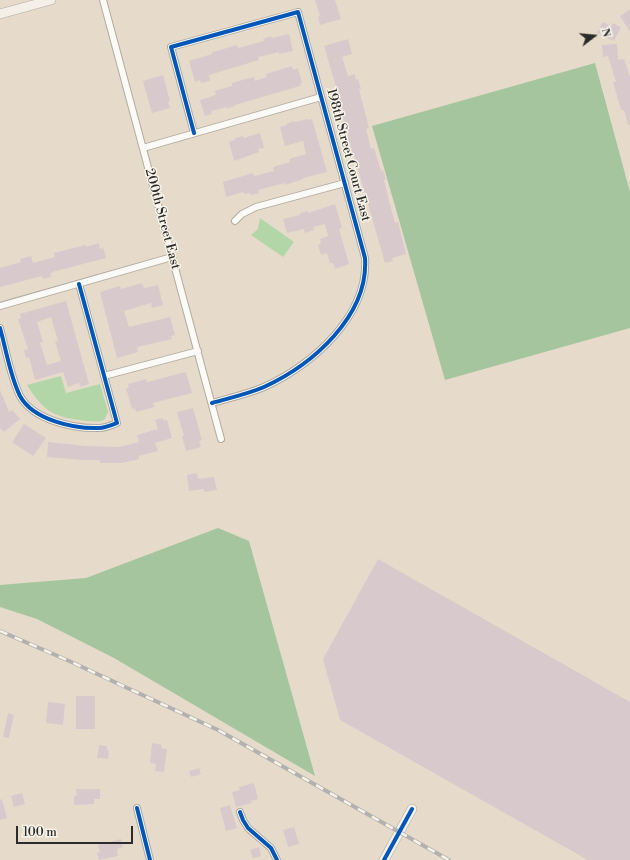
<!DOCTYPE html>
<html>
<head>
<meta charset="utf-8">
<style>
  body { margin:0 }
  #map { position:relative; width:630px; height:860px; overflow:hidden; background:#e6dbca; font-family:"Libre Bodoni",serif }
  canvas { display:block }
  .north { position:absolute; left:574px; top:16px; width:40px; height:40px; -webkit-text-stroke:3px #f7f3e8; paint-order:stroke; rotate:74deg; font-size:11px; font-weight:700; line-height:16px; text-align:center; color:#2b2b2b }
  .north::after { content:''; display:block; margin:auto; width:14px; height:18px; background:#2b2b2b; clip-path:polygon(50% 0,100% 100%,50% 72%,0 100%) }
  .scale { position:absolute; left:16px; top:826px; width:117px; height:18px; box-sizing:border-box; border:2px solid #2b2b2b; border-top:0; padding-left:5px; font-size:12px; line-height:14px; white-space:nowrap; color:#2b2b2b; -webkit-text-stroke:3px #f7f3e8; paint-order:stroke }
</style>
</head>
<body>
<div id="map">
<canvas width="630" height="860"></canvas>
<div class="north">N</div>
<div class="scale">100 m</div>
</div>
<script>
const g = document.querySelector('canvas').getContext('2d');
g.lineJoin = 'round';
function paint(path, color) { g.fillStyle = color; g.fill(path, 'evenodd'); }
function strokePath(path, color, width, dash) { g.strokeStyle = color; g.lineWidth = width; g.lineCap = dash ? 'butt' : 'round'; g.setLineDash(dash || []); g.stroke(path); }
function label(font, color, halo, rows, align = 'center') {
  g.font = font + ' "Libre Bodoni",serif'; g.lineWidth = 3; g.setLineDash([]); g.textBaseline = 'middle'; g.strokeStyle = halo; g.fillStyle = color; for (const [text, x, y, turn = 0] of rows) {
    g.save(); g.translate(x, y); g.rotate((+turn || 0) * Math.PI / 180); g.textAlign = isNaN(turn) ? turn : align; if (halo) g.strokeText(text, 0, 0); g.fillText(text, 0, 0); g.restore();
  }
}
paint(new Path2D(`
  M260,218L294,242L283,257L251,235L258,229Z
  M61,376L66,393L100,384L108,412L105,419C99,423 93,421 87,421C54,417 45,413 27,385Z`), '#b2d6a8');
paint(new Path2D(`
  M595,63L630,192V328L445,380L372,126Z
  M218,528L249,541L315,776L114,658L37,619L0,607V585L86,578Z`), '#a4c59d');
paint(new Path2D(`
  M315,0H335L341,19L320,25L318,17L320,16Z
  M630,9V32L620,16Z
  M603,22L611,26L613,23L621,27L614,41L597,33Z
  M289,34L293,51L279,54V52L258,57L259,60L209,75L210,81L201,83L200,80L195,82L189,61L212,54V52L220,50L237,45L238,48L264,41L263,39L271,36L272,38Z
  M348,39L352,54L342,57L348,76L355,74L356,80L358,79L361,89H359L369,128L366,129L371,149L374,148L381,171L383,170L386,180H384L389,201L395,223L398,222L406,254L392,258L393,261L385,263L356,162L348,138L349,137L338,101H339L336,87L324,46Z
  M617,44L618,60L624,59L630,77V125H628L624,110H621L613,82H616L608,56L603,57L602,45Z
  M292,66L293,70L298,68L302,83L300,84V86L235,105V106L227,109V107L211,111L212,114L205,116L200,100L216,95L215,91L232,86V83L246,79L254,77L255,81L267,77L266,74Z
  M163,75L170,101L168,102L170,108L152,113L143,81Z
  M308,119V120L312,119L327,172L303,178V179L285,185V183L258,190L259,193L251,195L250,193L244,194L243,192L226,197L223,182L253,173L254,176L274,171L273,167L290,162L289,159L306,154L303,141L285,146L280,127L287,125L286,124L294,121L295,122Z
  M260,133L264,148L258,149L259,152L234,161L229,142L235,140V138L243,136L244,138Z
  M335,204L342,228L339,229L349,264L335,269L333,263H330L327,253L321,255L318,245L321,244L320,239L328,236L325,224L313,227L314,230L305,233L304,229L287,233L283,219L300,215V213L308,211V213Z
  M99,243L100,249L103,248L106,258L56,271L50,273L51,277L43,279L42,276L0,287V268L21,262L20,259L31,256L33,263L55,257L54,253L86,245V247Z
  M142,283L144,288L158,285L163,305L152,308L151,303L124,311L129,327L170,317L175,335L171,336L172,339L137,347L138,352L117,358L100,292L120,286L121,289Z
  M66,301L89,384L81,387L79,383L68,387L63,372L35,380L29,357L26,358L24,350L28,349L18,319L21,318L20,314ZM51,317L58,341H55L61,361L47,365L40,343L43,342L37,322Z
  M186,372L192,393L153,403L154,407L136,412L135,408L132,409L126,388H129L128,384L146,379L147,382Z
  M0,390L9,412L12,410L20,419L4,432L0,428Z
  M193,408L202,440L199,441L201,447L186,451L182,436H184L177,412Z
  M163,418L164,421L167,420L172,438L155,443L158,451L139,456V459L122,463H100V460H82L47,457L48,442L85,446L119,447L139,442L137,435L158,429L155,420Z
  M24,424L46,438L33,456L12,442Z
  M197,473L198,479L214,477L217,490L204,492V489L189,491L187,475Z
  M378,559L630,702V860H588L340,720L323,659Z
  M76,696H95V729H76Z
  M48,702L65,704L63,725L46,723Z
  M8,713L14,715L9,738L3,737Z
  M152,743L162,745L161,748L167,749L164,772L155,771L156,764L150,763Z
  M99,745L107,746V750L109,751L108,759L97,758Z
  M199,768L201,774L191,777L189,771Z
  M254,783L258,799L251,801L252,803L236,807L232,792L240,790L239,787Z
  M76,789H100V799H94V804L74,805V796H77Z
  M22,793L25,804L14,807L11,796Z
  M2,799L7,818L0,820V800Z
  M230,805L237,828L226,831L220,808Z
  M294,827L299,844L288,847L283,830Z
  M121,839L123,847L117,849L118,856L99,860L97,853L100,852L98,845Z
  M259,847L261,856L253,858L250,850Z`), '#d8c9cd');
const street = new Path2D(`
  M103,0L221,439
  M194,133L171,47L298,12L365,258C369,316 312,365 264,387C248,394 229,398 212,403
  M143,148L321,97
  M235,221L242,214L256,207L345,183
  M0,306L172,257
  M0,328C6,349 10,376 20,396C33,420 74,429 99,428C105,428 112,425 117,423L79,284
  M104,376L198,351
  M137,808L150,860
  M240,812L243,820L248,828L271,848L277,860`);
const secondary = new Path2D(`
  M0,14L51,0
  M384,860L412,809`);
strokePath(street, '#b1aaa0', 8);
strokePath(secondary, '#b1aaa0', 10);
strokePath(street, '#fbfaf7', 6);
strokePath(secondary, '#f4f0e9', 9);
const rail = new Path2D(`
  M0,631L67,660L218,730L449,860`);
strokePath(rail, '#b3b1af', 4);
strokePath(rail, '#f7f3e8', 2.5, [8]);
strokePath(new Path2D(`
  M194,133L171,47L298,12L365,258C369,316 312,365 264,387C248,394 229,398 212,403
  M0,328C6,349 10,376 20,396C33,420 74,429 99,428C105,428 112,425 117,423L79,284
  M137,808L150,860
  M240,812L243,820L248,828L271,848L277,860
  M384,860L412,809`), '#0057b8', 4);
label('13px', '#2b2b2b', '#f7f3e8', [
  ["198th Street Court East",348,155,75],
  ["200th Street East",162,219,75]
]);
</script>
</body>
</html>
